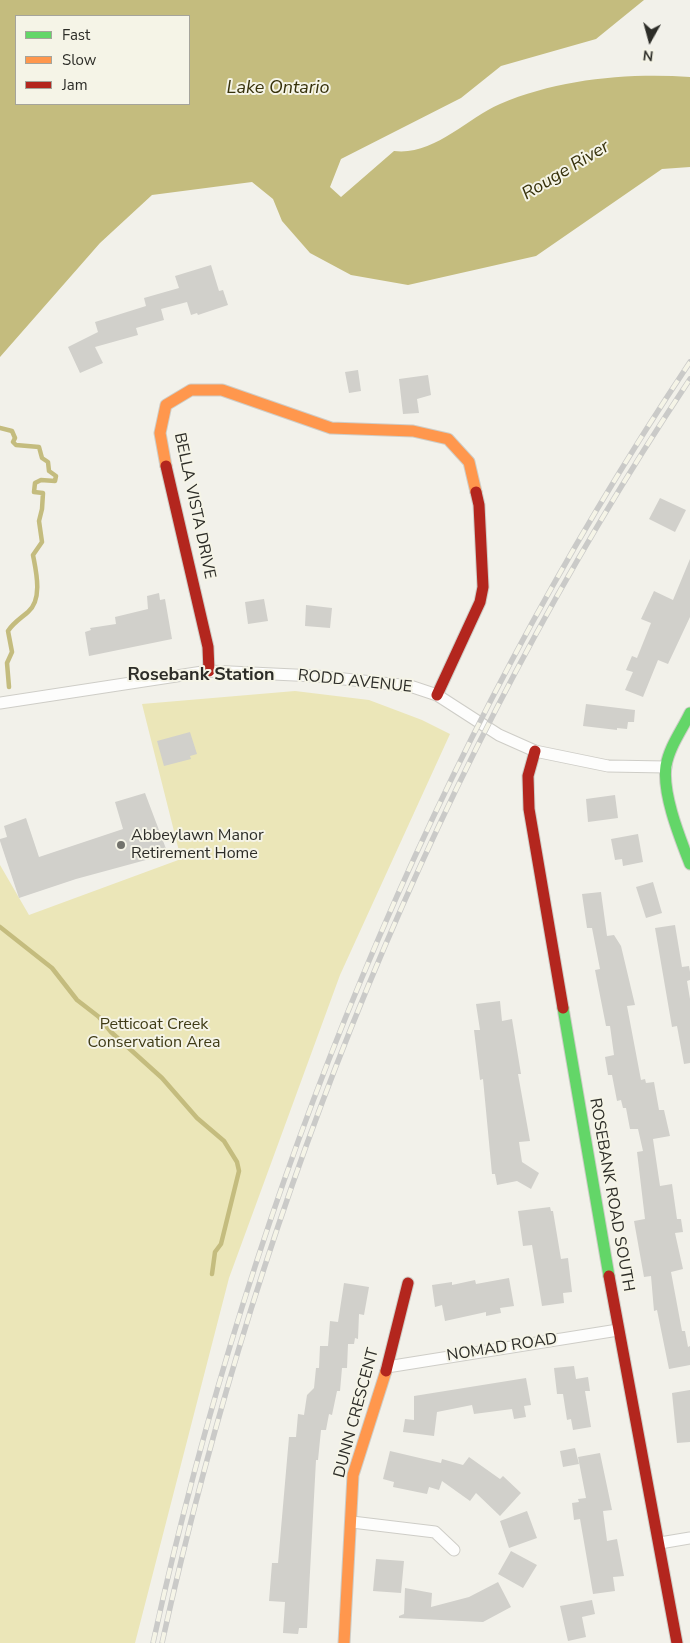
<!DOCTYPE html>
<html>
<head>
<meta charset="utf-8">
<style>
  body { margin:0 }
  #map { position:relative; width:690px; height:1643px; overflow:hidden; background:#f2f1ea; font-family:"Nunito Sans",sans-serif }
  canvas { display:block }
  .legend { position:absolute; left:15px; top:15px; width:175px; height:90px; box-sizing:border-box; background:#f5f4e7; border:1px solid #a5a49b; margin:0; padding:6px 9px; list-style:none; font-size:15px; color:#2d2d28 }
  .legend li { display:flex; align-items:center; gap:10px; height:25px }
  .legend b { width:25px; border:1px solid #a5a49b }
  .north { position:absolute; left:625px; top:15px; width:50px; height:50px; -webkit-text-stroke:4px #f5f4e7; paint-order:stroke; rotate:187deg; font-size:14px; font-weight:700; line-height:20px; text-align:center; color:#2d2d28 }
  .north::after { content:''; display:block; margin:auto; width:18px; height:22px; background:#2d2d28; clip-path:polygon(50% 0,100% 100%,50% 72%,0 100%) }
</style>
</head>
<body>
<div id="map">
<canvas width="690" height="1643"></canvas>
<ul class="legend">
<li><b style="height:6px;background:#63d668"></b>Fast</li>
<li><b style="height:6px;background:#ff974d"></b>Slow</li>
<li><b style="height:6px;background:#b3261e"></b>Jam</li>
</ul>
<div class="north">N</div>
</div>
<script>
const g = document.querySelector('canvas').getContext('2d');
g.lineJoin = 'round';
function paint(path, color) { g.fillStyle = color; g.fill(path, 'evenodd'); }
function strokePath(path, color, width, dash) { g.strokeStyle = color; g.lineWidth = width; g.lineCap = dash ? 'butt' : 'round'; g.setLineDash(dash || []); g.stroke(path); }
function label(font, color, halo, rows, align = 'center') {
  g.font = font + ' "Nunito Sans",sans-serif'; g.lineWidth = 4; g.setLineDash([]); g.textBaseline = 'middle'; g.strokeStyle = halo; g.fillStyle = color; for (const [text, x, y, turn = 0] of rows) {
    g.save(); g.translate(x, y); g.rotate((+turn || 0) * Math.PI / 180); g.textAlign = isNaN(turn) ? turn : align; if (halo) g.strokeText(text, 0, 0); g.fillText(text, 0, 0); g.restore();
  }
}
paint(new Path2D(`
  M295,691L369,700L422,720L450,734L340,975L229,1278L135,1643H0V865L29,915L181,859L142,704Z`), '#ebe6b8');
paint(new Path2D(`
  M0,0H644L596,39L501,66L461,98L341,159L330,187L341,197L394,151C433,156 466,119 500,104C559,79 627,73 690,77V167L662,169L536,256L408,285L351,275L310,253L282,221L273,199L252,182L152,195L100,243L0,357ZM189,16V104H16V16Z`), '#c4bc7e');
strokePath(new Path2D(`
  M0,428L12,431L15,438L13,442L16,445L39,447L42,458L48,462L49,471L56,476L55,481L41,480L35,483L34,492L43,493L42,509L39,521L42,542L33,555C36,571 43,599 28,612C21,618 13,623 8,631L12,652L7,663L9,687
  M0,927L52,968L77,1000L99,1017L111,1032L162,1078L197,1118L224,1141L237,1162L239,1171L221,1244L215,1252L212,1274`), '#c4bc7e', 4.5);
paint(new Path2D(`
  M211,265L219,291L223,290L228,305L198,315L197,313L191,315L187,302L161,309L164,320L136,328L138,335L95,347L103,363L80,373L68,347L98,332L95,322L146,306L144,298L179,288L175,276Z
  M358,370L361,391L349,393L345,372Z
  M428,375L431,395L417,399L419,413L403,414L399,379Z
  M660,498L686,510L675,532L649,519Z
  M690,559V617L668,664L658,660L643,697L625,690L633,672L626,670L632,656L637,658L651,623L641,619L654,591L673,600Z
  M159,593L160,600L165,599L172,639L89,656L85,632L91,630L90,628L116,624L115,617L148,609L147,596Z
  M264,599L268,621L248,624L245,602Z
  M306,605L332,608L330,628L305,626Z
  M586,704L635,710L634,722H628L627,729L617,728V730L583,726Z
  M190,732L197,754L190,756L191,759L164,766L157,741Z
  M145,793L168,854L76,879L19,898L0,841V839L7,837L4,826L26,818L39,857L123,829L115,802Z
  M615,795L618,818L588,822L586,799Z
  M638,834L643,862L623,866L622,859L615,860L611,839Z
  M653,882L662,913L646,918L636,887Z
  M601,892L607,936L614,935L621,946L635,1005L627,1006L641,1080L645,1079L646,1083L654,1082L659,1110H664L670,1136L653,1139L660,1186L672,1184L677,1219H681L683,1232L675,1233L683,1269L671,1272L682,1331H685L688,1347L690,1346V1365L669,1369L657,1310L654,1311L651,1276L644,1277L634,1221L645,1219L637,1152L643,1151L638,1129H630L626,1108H623L621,1100L617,1101L612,1075H608L605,1057L614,1055L610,1026H606L595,970L600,969L592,928H587L582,894Z
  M675,925L682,967L689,966L690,972V980L687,981L690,999V1063L684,1064L677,1026L672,1027L655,928Z
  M500,1001L502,1021L512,1019L521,1074H518L530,1141L519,1142L522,1162L539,1173L531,1189L517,1181L497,1185L495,1174H492L483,1079L480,1080L474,1030H480L476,1004Z
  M550,1207L551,1211H553L561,1259L568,1258L572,1292L563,1293L564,1303L542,1306L532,1245L523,1246L518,1211Z
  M509,1278L514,1306L500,1308L501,1313L486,1316V1312L445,1321L442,1305L435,1307L432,1285L452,1282V1285L475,1280L476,1284Z
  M344,1283L369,1287L364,1315L359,1314L358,1339L355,1338L354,1344H348L347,1368H342L340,1391H337L332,1415L329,1414L326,1430H321L318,1460H316L307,1628H299L298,1634L283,1633L285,1602L269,1601L272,1563H278L289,1437H296L298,1414L304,1415L307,1395L314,1388L316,1368H319L320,1346H328L330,1321L338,1322Z
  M574,1366L576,1379L588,1377L590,1391H585L591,1427L573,1430L571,1419L567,1420L563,1394H557L554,1368Z
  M526,1378L531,1405L524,1406L526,1417L514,1419L512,1409L474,1414L472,1405L437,1412L434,1436L403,1432L405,1419L414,1420V1396Z
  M690,1390V1442L677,1443L672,1393Z
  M575,1448L579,1464L563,1467L560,1451Z
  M390,1451L441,1463L442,1459L463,1465L469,1457L500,1479L503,1476L521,1493L500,1516L476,1493L470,1501L442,1481L439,1490L429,1487L427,1494L393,1487L394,1482L383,1479Z
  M600,1453L612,1510L603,1511L607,1541L617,1539L624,1576L613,1577L615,1591L593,1594L580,1519L574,1520L572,1503L579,1502L578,1499L586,1498L578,1457Z
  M527,1511L537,1538L509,1548L500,1521Z
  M511,1551L537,1565L523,1588L498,1574Z
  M376,1559L404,1561L401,1593L373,1591Z
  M498,1582L511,1607L483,1622L399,1618V1616L404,1614L405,1588L432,1593L431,1607L469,1597Z
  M592,1600L595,1614L582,1617L586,1637L568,1641L560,1606Z`), '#d1d0cb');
const street = new Path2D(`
  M0,703L209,671L316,676L410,686L437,695L499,735L535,751L608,766L666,767
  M387,1367L618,1330
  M352,1522L435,1532L454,1550
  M660,1543L690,1538`);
const fast = new Path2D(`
  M690,713C682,730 669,747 666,766C662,794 680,838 690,864
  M563,1008L609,1276`);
const slow = new Path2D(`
  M166,466L160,433L166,405L191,390H222L331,428L413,431L448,439L469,462L476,492
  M344,1643L353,1475L386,1371`);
const jam = new Path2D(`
  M166,466L208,647L209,671
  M437,695L480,602L483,587L479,505L476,492
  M535,751L528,776L529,809L563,1008
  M609,1276L677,1643
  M386,1371L408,1283`);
strokePath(street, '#cecdc7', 13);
strokePath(fast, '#cecdc7', 13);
strokePath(slow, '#cecdc7', 13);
strokePath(jam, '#cecdc7', 13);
strokePath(street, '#fdfdfc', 11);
strokePath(fast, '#63d668', 11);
strokePath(slow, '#ff974d', 11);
strokePath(jam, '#b3261e', 11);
const rail = new Path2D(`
  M153,1643C252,1190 432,749 690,362
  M162,1643C261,1197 436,760 690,379`);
strokePath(rail, '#cacac8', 5.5);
strokePath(rail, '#f5f4e7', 4, [11]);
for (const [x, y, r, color] of [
  [121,845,5,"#72726c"]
]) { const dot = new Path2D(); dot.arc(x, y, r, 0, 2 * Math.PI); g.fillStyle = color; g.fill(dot); strokePath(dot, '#f5f4e7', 2); }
label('16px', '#2d2d28', '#f5f4e7', [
  ["BELLA VISTA DRIVE",194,506,78],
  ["RODD AVENUE",355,682,6],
  ["ROSEBANK ROAD SOUTH",611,1195,80],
  ["NOMAD ROAD",502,1348,-9],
  ["DUNN CRESCENT",357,1413,-75]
]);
label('16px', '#2d2d28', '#f5f4e7', [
  ["Abbeylawn Manor",131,836],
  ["Retirement Home",131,854]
], 'left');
label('16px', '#3f3b16', '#f5f4e7', [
  ["Petticoat Creek",154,1025],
  ["Conservation Area",154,1043]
]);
label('italic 18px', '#36310b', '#f5f4e7', [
  ["Lake Ontario",278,89],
  ["Rouge River",566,171,-31]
]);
label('bold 18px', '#2d2d28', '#f5f4e7', [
  ["Rosebank Station",201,676]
]);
</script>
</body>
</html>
